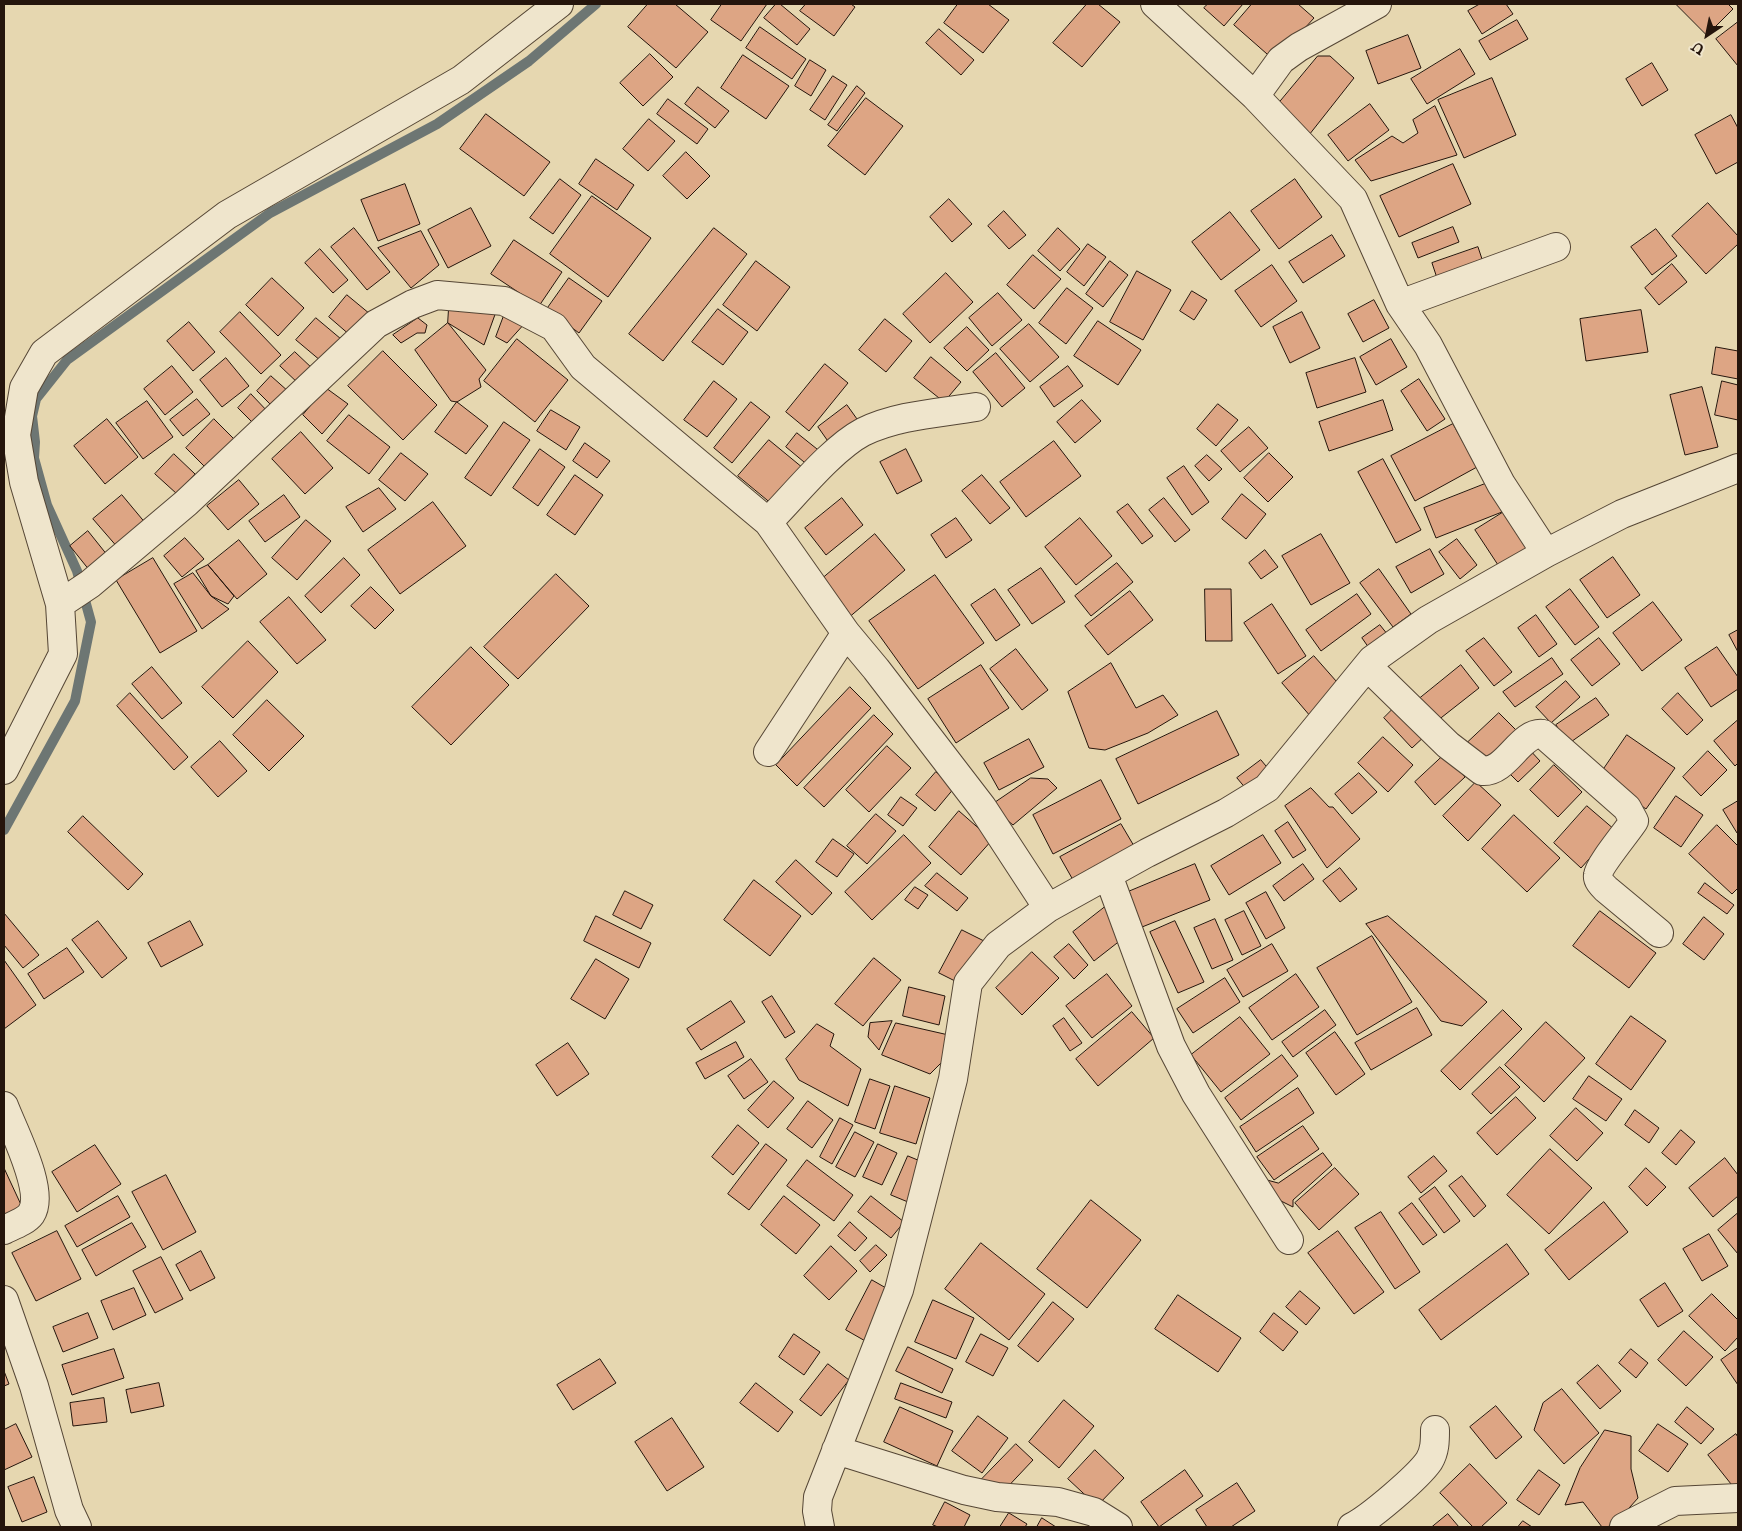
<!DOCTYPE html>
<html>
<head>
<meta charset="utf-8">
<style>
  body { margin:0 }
  #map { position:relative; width:1742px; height:1531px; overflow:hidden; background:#e6d7b0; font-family:"IM FELL English",serif }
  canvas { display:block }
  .frame { position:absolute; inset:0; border:5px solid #25150c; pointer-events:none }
  .north { position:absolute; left:1682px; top:10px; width:50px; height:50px; -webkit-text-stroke:4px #efe5cc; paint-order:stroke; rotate:214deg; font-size:14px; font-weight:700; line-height:20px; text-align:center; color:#25150c }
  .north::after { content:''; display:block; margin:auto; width:18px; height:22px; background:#25150c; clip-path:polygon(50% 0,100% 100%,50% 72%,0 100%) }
</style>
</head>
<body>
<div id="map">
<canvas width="1742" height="1531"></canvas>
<div class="frame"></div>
<div class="north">U</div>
</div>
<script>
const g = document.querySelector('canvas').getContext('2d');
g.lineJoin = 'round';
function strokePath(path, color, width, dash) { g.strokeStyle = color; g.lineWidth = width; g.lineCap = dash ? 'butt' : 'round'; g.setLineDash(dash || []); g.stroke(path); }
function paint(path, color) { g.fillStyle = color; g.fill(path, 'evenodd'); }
strokePath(new Path2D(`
  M4,830L75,701L91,622L77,571L47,505L34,458L35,442L32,416L36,399L67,360L270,213L437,124L529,61L596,4`), '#6d7673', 10);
const building = new Path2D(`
  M648,4H675L708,32L676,68L628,27Z
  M722,4H767L741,41L711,20Z
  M776,4H780L810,29L797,45L764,18Z
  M806,4H851L855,7L834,36L800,11Z
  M958,4H988L1009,20L983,53L944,23Z
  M1087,4H1098L1120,22L1082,67L1053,43Z
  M1208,4H1243L1224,26L1204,8Z
  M1252,4H1298L1314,18L1275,61L1234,25Z
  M1480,4H1506L1513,14L1482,34L1468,11Z
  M1676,4H1728L1733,9L1707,35Z
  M1517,20L1528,39L1490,60L1479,41Z
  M1738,22V66L1716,39Z
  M760,27L806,59L792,79L746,48Z
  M939,29L974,60L961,75L926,43Z
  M1408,35L1421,68L1378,84L1366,51Z
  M1460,49L1475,74L1427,104L1411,79Z
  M650,54L673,77L643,106L620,83Z
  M743,55L789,86L766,119L721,88Z
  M1318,56H1330L1354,78L1309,135L1279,103Z
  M810,60L826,70L811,96L795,86Z
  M1652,63L1668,90L1642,106L1626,79Z
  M833,76L847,85L825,120L810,110Z
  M1492,78L1516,135L1464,158L1438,100Z
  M857,86L865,93L837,131L828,125Z
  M698,87L729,111L715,128L685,104Z
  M866,98L903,126L865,175L828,146Z
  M668,99L708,129L697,144L657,114Z
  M1370,104L1389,130L1348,161L1328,135Z
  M1435,106L1457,155L1371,181L1355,160L1392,136L1403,143L1418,133L1413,120Z
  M486,114L550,162L524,196L460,149Z
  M1731,115L1738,128V162L1716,174L1695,135Z
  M649,119L675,141L648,171L623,149Z
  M686,152L710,176L687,199L663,176Z
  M596,159L634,185L617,210L579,184Z
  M1453,164L1471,204L1399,237L1380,196Z
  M560,179L581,195L553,234L530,218Z
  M1295,179L1322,217L1279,249L1251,211Z
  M405,184L420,224L378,241L361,200Z
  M592,196L651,238L608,297L550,254Z
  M949,199L972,224L952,242L930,217Z
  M1708,203L1738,236V244L1706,274L1672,236Z
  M471,208L491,246L448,268L428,230Z
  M1004,211L1026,235L1009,249L988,226Z
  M1230,212L1260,250L1221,280L1192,242Z
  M1453,227L1459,242L1418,258L1412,243Z
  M354,228L390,272L367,290L331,247Z
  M714,228L747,254L663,361L629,334Z
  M1058,228L1080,249L1060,271L1038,251Z
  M1656,229L1677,256L1652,275L1631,247Z
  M421,231L439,265L411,288L378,248Z
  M1332,235L1345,256L1303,283L1289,262Z
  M514,240L562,272L539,306L491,274Z
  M1088,244L1106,257L1084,286L1067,272Z
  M1478,247L1483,262L1437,278L1432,263Z
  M320,249L348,280L333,293L305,263Z
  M1033,255L1061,279L1034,309L1007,285Z
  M756,261L790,287L757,331L723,305Z
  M1110,261L1128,275L1103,307L1086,294Z
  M1672,264L1687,282L1659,305L1645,288Z
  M1272,265L1297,301L1261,327L1235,291Z
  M1137,271L1171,290L1143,340L1110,322Z
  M946,273L973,302L930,343L903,314Z
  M272,278L304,308L278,336L246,305Z
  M569,278L602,301L579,333L547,309Z
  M1067,288L1093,308L1066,344L1039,323Z
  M1192,291L1207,300L1194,320L1180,311Z
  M998,293L1022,320L992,346L969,318Z
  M347,295L370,314L351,336L329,317Z
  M1374,300L1389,328L1363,342L1348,314Z
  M449,308L497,309L484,345L448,323Z
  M718,309L748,332L723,365L692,342Z
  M1641,310L1648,352L1586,361L1580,319Z
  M240,312L281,355L261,374L220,332Z
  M1302,312L1320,348L1290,363L1273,327Z
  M505,313L526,322L507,343L496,337Z
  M316,318L341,339L321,361L296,340Z
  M418,318L427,325L425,333H417L401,343L393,335Z
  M885,319L912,341L886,372L859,350Z
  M1098,321L1141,350L1118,385L1074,356Z
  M189,322L215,352L193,371L167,341Z
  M448,323L486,370L479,379L481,387L457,402L451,401L415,350Z
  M1029,324L1059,357L1030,382L1000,349Z
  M967,327L989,350L967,371L944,348Z
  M517,339L568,380L535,422L484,381Z
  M1391,339L1407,367L1376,385L1360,357Z
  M1716,347L1738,351V379L1712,374Z
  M383,351L437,405L403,440L348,386Z
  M295,352L314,370L300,385L280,366Z
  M996,353L1025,388L1002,407L973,372Z
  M931,357L961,382L944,402L914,378Z
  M226,358L249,386L222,407L200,380Z
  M1355,358L1366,392L1317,408L1306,373Z
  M825,364L848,383L809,431L786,412Z
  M172,366L193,392L165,415L144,389Z
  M1068,366L1083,386L1054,407L1040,387Z
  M271,376L289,392L274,408L257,391Z
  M1419,379L1445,419L1427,431L1401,391Z
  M714,381L737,399L707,437L684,420Z
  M1722,381L1738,385V420L1715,415Z
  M1702,387L1718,447L1685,455L1670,395Z
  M326,388L348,404L322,434L303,415Z
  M251,394L269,413L256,426L238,408Z
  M197,399L210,414L183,436L170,420Z
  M1082,400L1101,421L1075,443L1057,422Z
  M1383,400L1393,430L1329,451L1319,422Z
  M147,401L173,437L143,459L116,423Z
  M457,402L488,426L466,454L435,432Z
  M751,402L770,417L732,463L714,448Z
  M1218,404L1238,420L1216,446L1197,429Z
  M847,405L862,426L832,447L818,427Z
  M551,410L580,427L566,450L537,431Z
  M349,415L390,447L369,474L327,441Z
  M107,419L138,457L105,484L74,446Z
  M214,419L234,439L206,468L186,448Z
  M504,422L530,440L491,496L465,478Z
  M1453,424L1477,467L1415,501L1391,456Z
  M1249,427L1268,448L1240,472L1221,451Z
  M301,432L333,468L305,494L272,459Z
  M797,433L822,453L810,467L786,447Z
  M769,440L803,468L773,505L738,476Z
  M1054,441L1081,476L1026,517L1000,482Z
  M585,443L610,461L597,478L573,461Z
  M540,449L565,467L538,506L513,488Z
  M906,449L922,481L897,494L880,462Z
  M401,453L428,474L405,501L379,480Z
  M1269,453L1293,477L1268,502L1244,478Z
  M174,454L195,474L177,494L155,474Z
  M1207,455L1222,469L1209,481L1195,466Z
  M1383,459L1421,530L1396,543L1358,472Z
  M1184,466L1209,502L1192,515L1167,478Z
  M575,475L603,495L575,535L547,515Z
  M982,475L1010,508L990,524L962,491Z
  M239,480L259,504L228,530L207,506Z
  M1490,482L1502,512L1436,538L1424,508Z
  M379,488L396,509L363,532L346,507Z
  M1242,494L1266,514L1246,539L1222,519Z
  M122,495L147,525L119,549L93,519Z
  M284,495L300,517L265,542L249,521Z
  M842,498L863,525L826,555L805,528Z
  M1164,498L1190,530L1175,542L1149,510Z
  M433,502L466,546L400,594L368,550Z
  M1128,504L1153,536L1142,544L1117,512Z
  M1507,510L1531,549L1500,568L1475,530Z
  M956,518L972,540L946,558L931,535Z
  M1080,518L1112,556L1076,585L1045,547Z
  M306,520L331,541L297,580L272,558Z
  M88,531L108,556L90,571L70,546Z
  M875,534L905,570L847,619L816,584Z
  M1321,534L1350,583L1311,605L1282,556Z
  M185,538L204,559L182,577L164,556Z
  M1457,539L1477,565L1460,579L1439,552Z
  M239,540L267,574L237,599L208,565Z
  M1430,549L1444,574L1411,593L1396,567Z
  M1265,550L1278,567L1261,579L1249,563Z
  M1613,557L1640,595L1607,618L1580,580Z
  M153,558L197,631L160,653L116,580Z
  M344,558L360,575L321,613L305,596Z
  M1117,563L1133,582L1091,616L1075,596Z
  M208,565L234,596L228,604L211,596L196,571Z
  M1041,568L1065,602L1032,624L1008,590Z
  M1379,569L1411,614L1393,627L1360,583Z
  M193,573L211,596L229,609L202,629L174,584Z
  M556,574L589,606L518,679L484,647Z
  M935,575L984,643L918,689L869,621Z
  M371,587L394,610L375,629L351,606Z
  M995,589L1020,625L996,641L971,605Z
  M1205,589H1231L1232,641H1206Z
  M1570,589L1599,627L1575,645L1546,607Z
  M1130,591L1153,620L1108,655L1085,626Z
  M1357,594L1371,614L1321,651L1306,630Z
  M289,597L326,640L297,664L260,622Z
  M1653,602L1682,640L1642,671L1613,633Z
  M1272,604L1306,656L1278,674L1244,623Z
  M1536,615L1557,644L1539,657L1518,628Z
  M1380,625L1388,635L1369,648L1362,638Z
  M1738,630V652L1729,635Z
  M1484,638L1512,672L1494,686L1466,651Z
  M1599,638L1620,664L1592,686L1571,660Z
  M248,641L278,672L233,718L202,687Z
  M471,647L509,685L451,745L412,707Z
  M1717,647L1738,677V689L1711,707L1685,668Z
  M1016,649L1048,690L1022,710L990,669Z
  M1314,656L1344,690L1311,717L1282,683Z
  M1552,658L1563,674L1515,707L1503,692Z
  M1111,663L1136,708L1163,695L1178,715L1148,733L1105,750L1089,748L1068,692Z
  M981,665L1009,708L956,743L928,699Z
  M1461,665L1479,688L1437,721L1419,699Z
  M152,667L182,703L162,719L132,684Z
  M1566,681L1580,697L1551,723L1536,707Z
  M850,687L871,708L797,786L776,765Z
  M130,693L188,757L174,770L117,706Z
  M1678,693L1703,720L1687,735L1662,709Z
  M1596,698L1609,715L1568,744L1556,725Z
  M267,700L304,736L269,771L233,735Z
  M1398,704L1427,734L1412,748L1384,718Z
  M1217,711L1239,755L1138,804L1116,759Z
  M1499,713L1519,733L1485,764L1466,744Z
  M874,715L893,734L824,807L804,788Z
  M1738,720V763L1735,766L1714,741Z
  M1627,735L1675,768L1646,809L1599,776Z
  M1383,737L1413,765L1388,792L1358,763Z
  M1029,739L1044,767L999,790L984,763Z
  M220,741L247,771L218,797L191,767Z
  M887,746L911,768L869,812L846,790Z
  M1528,748L1540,761L1518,782L1506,770Z
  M1708,751L1727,770L1701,796L1683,777Z
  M1444,755L1465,777L1435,805L1415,782Z
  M1261,760L1271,772L1247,790L1237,778Z
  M1554,765L1582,792L1558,817L1530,790Z
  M936,772L955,787L935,811L916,795Z
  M1359,773L1377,792L1352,814L1335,794Z
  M1031,778L1048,779L1057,788L1013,825L990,806Z
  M1101,780L1121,819L1053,854L1033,815Z
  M1476,782L1501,805L1468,841L1443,816Z
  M1311,788L1329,807H1333L1360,839L1327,868L1285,806Z
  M1676,796L1703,815L1681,847L1654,828Z
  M901,797L917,808L903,826L888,815Z
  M1738,801V832L1737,833L1723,810Z
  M1587,806L1615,830L1581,868L1554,843Z
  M959,811L992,840L961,875L929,847Z
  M876,814L896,831L867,864L847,846Z
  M1514,815L1560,858L1527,892L1482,849Z
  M83,816L143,874L128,890L68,832Z
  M1288,822L1306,850L1293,858L1275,831Z
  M1121,824L1134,846L1073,880L1060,857Z
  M1717,825L1738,846V888L1732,894L1689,854Z
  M904,835L931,863L872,920L845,892Z
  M1263,835L1281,863L1229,895L1211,866Z
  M833,839L854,854L837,877L816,862Z
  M796,860L832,893L812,915L776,882Z
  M1195,864L1210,900L1142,927L1128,892Z
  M1303,864L1314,879L1284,901L1273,886Z
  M1340,868L1357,889L1340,902L1323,881Z
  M937,873L968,898L957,911L925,886Z
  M754,880L801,916L770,956L724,920Z
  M1705,883L1734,905L1727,914L1698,893Z
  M915,887L928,895L918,909L905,900Z
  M625,891L653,905L641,929L613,915Z
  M1266,892L1285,928L1266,939L1246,903Z
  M1105,907L1126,936L1094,961L1073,932Z
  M1244,911L1261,946L1242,955L1225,920Z
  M1600,911L1656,953L1629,988L1573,946Z
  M4,913L39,955L23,968L4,945Z
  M596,916L651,943L639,968L584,941Z
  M1388,916L1487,1002L1462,1026L1441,1021L1366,924Z
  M1704,917L1724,934L1704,960L1683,944Z
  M1215,919L1233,960L1212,969L1194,928Z
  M98,921L127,958L102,978L72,940Z
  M190,921L203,945L161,967L148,943Z
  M1175,921L1204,982L1178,993L1150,932Z
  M962,930L984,941L961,984L939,973Z
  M1372,936L1412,1002L1357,1035L1317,968Z
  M1069,944L1088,965L1074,979L1054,957Z
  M1272,944L1288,971L1243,997L1227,970Z
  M67,948L84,972L44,999L28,974Z
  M1032,952L1059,978L1022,1015L996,988Z
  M874,958L901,980L863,1026L835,1004Z
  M596,959L629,979L605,1019L571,999Z
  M4,960L36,1005L4,1029Z
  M1107,974L1132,1006L1092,1038L1066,1006Z
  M1296,974L1319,1007L1272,1040L1249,1008Z
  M1225,978L1240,1002L1193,1033L1177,1009Z
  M909,987L945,996L939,1025L903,1016Z
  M772,996L795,1032L785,1038L762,1002Z
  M731,1001L745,1022L701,1050L687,1029Z
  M1417,1008L1432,1035L1371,1070L1355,1043Z
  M1325,1010L1336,1025L1293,1057L1282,1042Z
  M1503,1010L1522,1029L1460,1090L1441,1071Z
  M1132,1012L1154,1038L1098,1086L1076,1059Z
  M1631,1016L1666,1041L1631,1090L1596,1064Z
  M1240,1017L1270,1054L1221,1092L1191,1055Z
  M1064,1018L1082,1043L1070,1051L1053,1026Z
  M892,1021L879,1050L868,1037L870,1023Z
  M1546,1022L1585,1058L1544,1102L1505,1065Z
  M896,1023L953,1036L950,1054L930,1074L882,1055Z
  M817,1024L834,1034L830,1046L861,1069L848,1106L799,1080L786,1059Z
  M1335,1032L1365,1074L1336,1095L1306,1053Z
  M736,1042L744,1057L705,1079L696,1063Z
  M568,1043L589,1074L557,1096L536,1065Z
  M1282,1055L1298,1076L1241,1120L1225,1098Z
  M751,1059L768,1082L744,1099L728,1076Z
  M1500,1067L1520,1087L1491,1114L1472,1094Z
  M1589,1076L1622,1099L1606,1121L1573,1099Z
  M870,1079L890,1086L875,1129L855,1122Z
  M774,1081L794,1098L768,1128L748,1110Z
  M895,1086L930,1098L916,1144L880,1133Z
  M1298,1088L1314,1113L1256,1152L1240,1127Z
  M1516,1097L1536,1118L1497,1155L1477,1133Z
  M808,1101L833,1120L812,1148L787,1129Z
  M1576,1108L1603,1133L1577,1161L1550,1136Z
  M1635,1110L1659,1128L1649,1143L1625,1125Z
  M840,1118L853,1125L832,1164L820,1157Z
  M738,1125L759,1143L733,1175L712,1157Z
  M1303,1126L1319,1149L1274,1180L1257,1157Z
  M1681,1130L1695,1142L1676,1165L1662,1153Z
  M855,1132L874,1142L855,1177L836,1167Z
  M766,1144L787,1160L749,1210L728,1194Z
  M878,1144L897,1153L882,1185L863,1177Z
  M95,1145L121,1184L77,1212L52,1172Z
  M1550,1149L1592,1188L1549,1234L1507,1195Z
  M1323,1153L1332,1165L1293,1200V1207L1277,1199L1267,1180L1278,1183Z
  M908,1156L925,1163L908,1202L891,1195Z
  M1434,1156L1447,1171L1421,1193L1408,1177Z
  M1725,1158L1738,1175V1196L1713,1217L1689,1188Z
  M807,1160L853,1195L834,1221L787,1186Z
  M4,1168L23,1209L4,1218Z
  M1335,1168L1359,1194L1319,1230L1295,1203Z
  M1646,1168L1666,1187L1647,1206L1629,1187Z
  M166,1175L196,1232L163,1250L132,1192Z
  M1462,1176L1486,1206L1474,1217L1449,1186Z
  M1435,1187L1460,1221L1444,1233L1419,1199Z
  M118,1196L130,1217L77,1247L65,1226Z
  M784,1196L820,1225L796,1254L761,1225Z
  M871,1196L904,1222L891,1238L858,1212Z
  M1091,1200L1141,1240L1087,1308L1037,1269Z
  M1604,1202L1628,1232L1569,1280L1545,1250Z
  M1412,1203L1437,1235L1423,1245L1399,1213Z
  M1381,1212L1420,1272L1395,1289L1355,1228Z
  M1738,1213V1254L1718,1230Z
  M850,1222L867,1238L855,1251L838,1236Z
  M132,1223L146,1247L96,1276L82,1250Z
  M57,1231L81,1279L36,1301L12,1253Z
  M1338,1231L1384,1292L1354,1314L1308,1253Z
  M1709,1234L1728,1266L1702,1281L1683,1249Z
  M981,1243L1045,1294L1009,1340L945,1289Z
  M1507,1244L1529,1274L1441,1340L1419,1310Z
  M876,1245L887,1255L870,1272L860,1261Z
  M831,1246L857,1271L829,1300L804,1276Z
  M201,1251L215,1278L190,1291L176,1265Z
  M161,1257L183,1299L155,1313L133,1271Z
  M872,1280L893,1292L867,1342L846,1330Z
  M1665,1283L1683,1311L1658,1327L1640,1300Z
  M134,1288L146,1315L113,1330L101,1301Z
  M1300,1291L1320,1308L1306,1325L1286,1307Z
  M1712,1294L1738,1320V1337L1725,1351L1689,1316Z
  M1178,1295L1241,1338L1218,1372L1155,1329Z
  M933,1300L974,1318L956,1359L915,1342Z
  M1053,1302L1074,1319L1038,1362L1018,1346Z
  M88,1313L98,1338L63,1352L53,1327Z
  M1274,1313L1298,1332L1283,1351L1260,1332Z
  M1684,1331L1713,1357L1686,1386L1658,1360Z
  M794,1334L820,1352L804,1375L779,1357Z
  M981,1334L1008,1348L993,1376L966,1362Z
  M908,1347L953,1369L942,1393L896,1371Z
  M1738,1348V1385L1721,1360Z
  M114,1349L124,1378L72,1395L62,1365Z
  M1631,1349L1648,1363L1636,1378L1619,1363Z
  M600,1359L616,1383L573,1410L557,1385Z
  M828,1364L849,1380L821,1416L800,1400Z
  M1598,1365L1621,1391L1600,1409L1577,1383Z
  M4,1371L9,1384L4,1386Z
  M159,1383L164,1406L131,1413L126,1390Z
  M756,1383L793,1412L778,1432L740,1403Z
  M901,1383L952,1402L946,1418L895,1399Z
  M1562,1389L1599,1433L1564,1464L1534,1430L1543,1403Z
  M104,1398L107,1422L73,1426L70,1403Z
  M1064,1400L1094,1426L1059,1468L1029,1442Z
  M1496,1406L1522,1437L1496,1459L1470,1427Z
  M900,1407L953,1431L937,1466L884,1442Z
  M1687,1407L1714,1429L1701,1444L1675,1422Z
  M978,1416L1008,1438L982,1473L952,1451Z
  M672,1418L704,1467L667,1491L635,1442Z
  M16,1424L32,1457L4,1470V1430Z
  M1658,1424L1688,1444L1668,1472L1639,1451Z
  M1605,1430L1631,1436V1469L1638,1498L1613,1526L1602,1527L1583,1502L1565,1505L1580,1468Z
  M1736,1434L1738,1437V1486L1735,1489L1708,1455Z
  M1016,1444L1033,1460L1000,1495L982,1479Z
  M1095,1450L1124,1478L1097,1506L1068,1479Z
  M1470,1464L1507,1503L1481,1527H1473L1440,1493Z
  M1185,1470L1203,1496L1159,1527L1141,1502Z
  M1539,1470L1560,1485L1539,1515L1517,1500Z
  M34,1477L47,1512L22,1522L8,1487Z
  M1237,1483L1255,1511L1231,1527H1207L1196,1510Z
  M945,1502L970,1515L964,1527H938L933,1525Z
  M1009,1513L1027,1524L1025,1527H1000Z
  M1448,1514L1459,1527H1432Z
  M1042,1518L1056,1527H1037Z
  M1523,1521L1532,1527H1518Z`);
paint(building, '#dda584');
strokePath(building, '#25150c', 1);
const minor = new Path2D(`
  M1155,4L1255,96L1353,199L1400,304L1428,345L1501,484L1546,553
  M1255,96L1281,60L1299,47L1377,4
  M1400,304L1556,247
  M768,522C794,496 831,449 863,432C897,415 940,413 976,407
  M60,604L90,584L186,503L376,324L413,304L437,295L504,301L554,327L583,367L768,522L846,633L876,669L982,807L1048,908
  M1367,666L1448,745L1482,771C1507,773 1520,731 1543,734L1627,808L1634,821C1627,832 1599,865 1598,875C1597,880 1602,885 1606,889L1659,933
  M768,752L846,633
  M4,770L63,654L60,604L24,482L16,435L24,388L44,353L227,215L461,80L559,4
  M1108,875L1171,1046L1196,1094L1289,1240
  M4,1106C13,1130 46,1192 31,1214C26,1221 12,1226 4,1230
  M4,1300L34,1386L69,1510L77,1527
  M836,1450L964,1490L997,1497L1058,1502L1094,1512L1118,1527
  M820,1527L817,1511L818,1497L899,1290L953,1079L968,983L998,945L1048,908L1147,853L1226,813L1267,788L1372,660L1428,620L1546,553L1622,514L1738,468
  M1352,1527C1370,1518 1418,1477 1429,1461C1435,1451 1435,1441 1435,1430
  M1624,1527L1675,1501L1738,1498`);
strokePath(minor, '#554635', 30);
strokePath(minor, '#efe5cc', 28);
</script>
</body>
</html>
